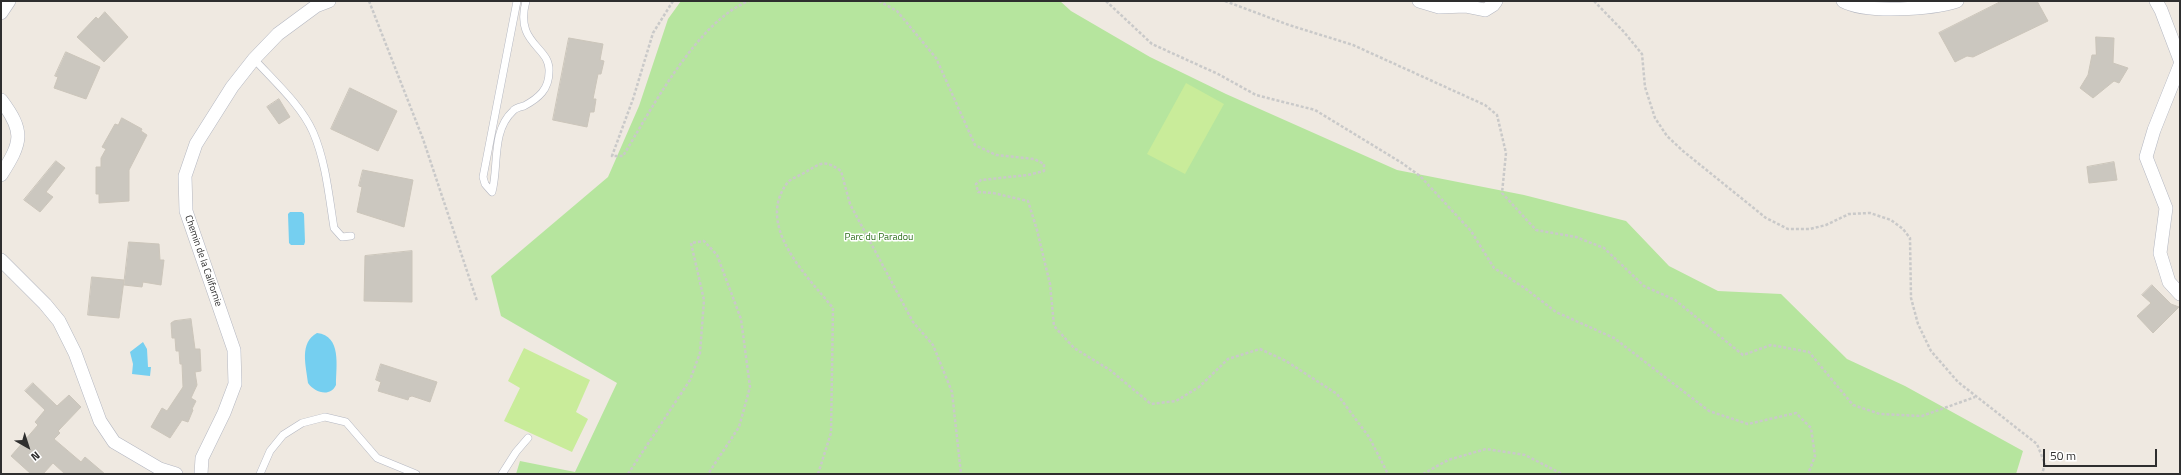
<!DOCTYPE html>
<html>
<head>
<meta charset="utf-8">
<style>
  body { margin:0 }
  #map { position:relative; width:2181px; height:475px; overflow:hidden; background:#efe9e1; font-family:"Titillium Web",sans-serif }
  canvas { display:block }
  .frame { position:absolute; inset:0; border:2px solid #2e2e2e; pointer-events:none }
  .north { position:absolute; left:8px; top:427px; width:40px; height:40px; -webkit-text-stroke:3px #fff; paint-order:stroke; rotate:141deg; font-size:11px; font-weight:700; line-height:16px; text-align:center; color:#2e2e2e }
  .north::after { content:''; display:block; margin:auto; width:14px; height:18px; background:#2e2e2e; clip-path:polygon(50% 0,100% 100%,50% 72%,0 100%) }
  .scale { position:absolute; left:2043px; top:449px; width:114px; height:18px; box-sizing:border-box; border:2px solid #2e2e2e; border-top:0; padding-left:5px; font-size:12px; line-height:14px; white-space:nowrap; color:#2e2e2e; -webkit-text-stroke:3px #fff; paint-order:stroke }
</style>
</head>
<body>
<div id="map">
<canvas width="2181" height="475"></canvas>
<div class="frame"></div>
<div class="north">N</div>
<div class="scale">50 m</div>
</div>
<script>
const g = document.querySelector('canvas').getContext('2d');
g.lineJoin = 'round';
function paint(path, color) { g.fillStyle = color; g.fill(path, 'evenodd'); }
function strokePath(path, color, width, dash) { g.strokeStyle = color; g.lineWidth = width; g.lineCap = dash ? 'butt' : 'round'; g.setLineDash(dash || []); g.stroke(path); }
function label(font, color, halo, rows, align = 'center') {
  g.font = font + ' "Titillium Web",sans-serif'; g.lineWidth = 3; g.setLineDash([]); g.textBaseline = 'middle'; g.strokeStyle = halo; g.fillStyle = color; for (const [text, x, y, turn = 0] of rows) {
    g.save(); g.translate(x, y); g.rotate((+turn || 0) * Math.PI / 180); g.textAlign = isNaN(turn) ? turn : align; if (halo) g.strokeText(text, 0, 0); g.fillText(text, 0, 0); g.restore();
  }
}
paint(new Path2D(`
  M681,1H1060L1071,11L1150,57L1226,94L1397,170L1524,195L1626,221L1669,266L1718,291L1781,294L1847,359L1905,386L2023,451L2016,474H516L520,461L575,472L617,383L501,316L491,276L608,177L639,106L668,19Z`), '#b6e59e');
paint(new Path2D(`
  M1186,83L1224,104L1185,174L1147,154Z
  M524,348L590,380L576,412L588,419L572,452L504,421L520,388L508,381Z`), '#c9ec9a');
paint(new Path2D(`
  M290,212H302L304,214L305,242L304,245H291L289,243L288,214Z
  M317,333C342,336 336,366 336,385C330,398 314,392 308,383C306,365 299,343 317,333Z
  M143,342L147,349L148,367H151L150,376L132,374L133,364L130,352Z`), '#75cff0');
const building = new Path2D(`
  M2002,1H2037L2048,21L1973,57L1967,56L1955,62L1939,33Z
  M105,12L128,37L104,62L77,37L96,17L98,19Z
  M2096,37L2114,38L2113,63L2128,68L2119,83L2114,81L2093,98L2080,88L2088,75L2092,55H2096Z
  M569,38L603,44L600,60L604,61L601,74H598L593,99H596L594,112H590L587,127L553,120Z
  M66,52L100,67L86,99L54,88L58,77L55,76Z
  M350,88L397,111L378,151L331,129Z
  M279,99L290,117L279,124L267,107Z
  M122,118L142,129L141,131L147,135L129,170V201L99,203V194H96V167H101V158L106,149L102,147L115,124L118,125Z
  M56,161L65,168L46,192L53,197L40,212L24,200Z
  M2114,162L2117,180L2089,183L2087,167Z
  M363,170L413,180L404,227L357,212L362,187L359,186Z
  M129,242L159,244L160,260H164L161,285L143,282L142,287L124,285Z
  M412,251V302L364,301L365,256Z
  M92,277L124,280L119,318L88,315Z
  M2152,285L2171,304L2179,307L2153,333L2137,316L2151,303L2142,295Z
  M191,319L195,349H200L201,371L195,372L197,385L191,398L196,401L192,409L193,410L188,422L182,420L170,438L151,427L162,408L167,411L183,387L182,364H180L179,351H176L175,338H172L171,323L174,321Z
  M381,364L437,382L430,402L412,396L409,397L408,400L378,391L381,382L376,380Z
  M33,383L57,406L69,395L81,407L58,431L60,433L54,439L81,462L85,457L105,474H65L53,463L43,474H31L11,456L38,425L35,422L45,410L25,391Z`);
paint(building, '#cbc7bf');
strokePath(building, '#cbc5ba', 1);
const service = new Path2D(`
  M517,1L483,177L485,184L492,192C499,167 491,131 513,111C515,108 520,107 524,106C539,98 549,89 549,72C551,46 514,45 526,1
  M254,59C274,81 301,105 313,132C326,162 329,197 334,228L342,237L351,236
  M260,474L270,451L283,435L302,423L325,417L346,422L377,458L416,474
  M502,474L516,452L528,438`);
const minor = new Path2D(`
  M1419,1L1439,7L1465,6L1485,10L1493,5L1496,1
  M1843,1C1867,14 1932,9 1957,1
  M2156,1L2161,10L2180,60
  M1,13L9,1
  M2180,65L2154,130L2146,157L2166,208L2160,253L2169,282L2180,294
  M1,100C25,132 22,142 1,175
  M1,260L45,304L59,321L75,353L100,421L114,442L160,469L176,474
  M201,474L202,458L224,413L235,384L234,350L186,211L185,176L196,144L232,87L254,59L278,34L316,6L329,1`);
strokePath(service, '#b4b7c1', 8);
strokePath(minor, '#b4b7c1', 14);
strokePath(new Path2D(`
  M369,1L423,139L477,301
  M673,1L653,33L633,99L612,156H623C651,110 697,21 749,1
  M879,1L897,11L936,58L975,145L996,155L1034,159L1044,164V171L1028,175L981,180L976,184L978,192L993,193L1028,201L1037,230L1050,284L1054,326L1074,348L1110,370L1151,404L1176,401L1199,387L1228,359L1260,349L1286,361L1337,394L1369,437L1388,474
  M1106,1L1152,44L1218,74L1256,95L1315,110L1402,163L1420,176L1471,231L1494,268L1526,289L1556,312L1614,338L1709,411L1748,424L1796,413L1811,428L1815,456L1808,474
  M1225,1L1289,25L1353,45L1485,105L1497,115L1506,153L1502,193L1536,230L1576,237L1604,248L1644,286L1675,300L1743,355L1771,345L1809,352L1853,405L1880,414L1922,416L1975,397
  M1594,1L1624,32L1642,54L1645,87L1655,118L1667,136L1683,151L1766,218L1788,229H1810L1826,225L1849,214L1870,213L1891,220L1903,229L1910,238L1911,298L1918,324L1931,351L1958,382L2037,444L2045,464L2042,474
  M628,474L690,380L700,353L704,300L691,243L704,241L717,255L741,319L750,387L739,427L708,474
  M818,474L831,433L833,308C807,276 754,225 788,182C792,178 799,176 804,173C821,163 824,159 841,171L850,204L913,322L933,345L952,392L961,474
  M1423,474L1448,460L1486,449L1525,455L1562,474`), '#c9c9c9', 2.5, [3, 2]);
strokePath(service, '#fff', 7);
strokePath(minor, '#fff', 13);
label('10px', '#2c6e1b', '#fff', [
  ["Parc du Paradou",879,238]
]);
label('10px', '#2e2e2e', '#fff', [
  ["Chemin de la Californie",203,261,71]
]);
</script>
</body>
</html>
